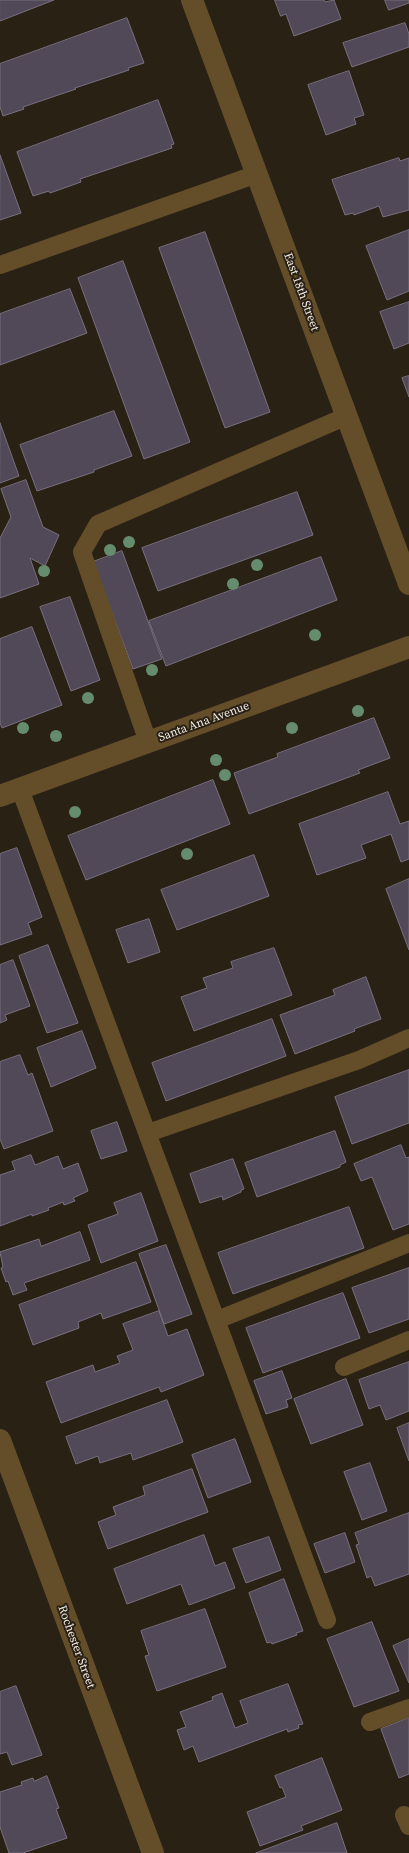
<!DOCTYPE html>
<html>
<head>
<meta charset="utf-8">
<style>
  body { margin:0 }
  canvas { display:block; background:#2a2115 }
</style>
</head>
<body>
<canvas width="409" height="1853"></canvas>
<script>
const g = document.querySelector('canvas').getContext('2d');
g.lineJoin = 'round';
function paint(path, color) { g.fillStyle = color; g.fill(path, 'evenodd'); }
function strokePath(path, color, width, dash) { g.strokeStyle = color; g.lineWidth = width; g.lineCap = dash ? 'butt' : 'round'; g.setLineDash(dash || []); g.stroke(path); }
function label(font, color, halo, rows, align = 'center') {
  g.font = font + ' "Source Serif 4",serif'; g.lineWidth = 4; g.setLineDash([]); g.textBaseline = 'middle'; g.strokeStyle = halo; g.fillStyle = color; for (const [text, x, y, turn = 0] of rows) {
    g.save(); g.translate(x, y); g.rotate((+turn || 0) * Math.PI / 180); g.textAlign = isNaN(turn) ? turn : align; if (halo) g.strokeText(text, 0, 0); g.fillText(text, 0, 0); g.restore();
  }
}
const building = new Path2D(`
  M0,0H54L0,21Z
  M275,0H324L325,2L334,0L341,19L294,36L286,14L281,16Z
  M385,0H409V3L389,10Z
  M127,18L144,63L128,68L129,70L75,88L76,89L23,107L24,109L3,116L0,107V64Z
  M405,23L409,34V47L352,67L343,43Z
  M349,71L364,115L354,118L356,124L326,135L308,85Z
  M158,100L174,144L171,145L172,148L80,179L81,182L50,193L49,191L33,196L17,152Z
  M0,155L21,213L0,220Z
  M399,158L400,161L409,158V210L383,217L379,206L354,215L353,213L345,215L332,180Z
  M409,230V291L387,300L366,246Z
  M205,232L270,412L225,428L159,248Z
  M123,261L190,442L144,459L78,278Z
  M70,289L87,333L0,365V314Z
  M409,302V343L394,349L380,312Z
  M409,376V397L402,378Z
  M114,411L132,456L94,470V472L37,491L20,445Z
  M0,423L19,476L0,483Z
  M26,480L43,527L59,535L45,566L30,558L39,584L0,598V538L11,517L1,489Z
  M297,492L313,535L158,591L142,548Z
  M122,551L162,659L133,669L93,562Z
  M321,557L337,600L166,666L149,621Z
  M70,597L100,680L71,691L40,607Z
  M32,627L62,705L2,728L0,723V639Z
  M374,718L390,758L358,770L360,773L249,814L234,773L278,757L277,754Z
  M213,780L230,824L86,880L68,836Z
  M388,792L400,824L409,821V859L401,862L391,834L361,845L366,858L317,875L299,824Z
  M17,848L42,917L28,923L32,934L0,945V854Z
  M254,855L269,896L177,930L161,890Z
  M409,879V950L386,889Z
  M149,919L160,952L128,963L116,930Z
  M48,945L78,1023L47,1033L19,956Z
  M274,948L292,995L194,1031L181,997L207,988L203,978L233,968L231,962Z
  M13,960L30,1006L5,1015L7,1020L0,1023V965Z
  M366,977L381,1019L354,1029L355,1031L295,1054L280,1015L335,995L333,990Z
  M272,1019L286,1056L166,1101L152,1063Z
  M82,1031L96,1068L51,1087L37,1048Z
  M20,1055L28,1075L32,1073L53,1131L4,1149L0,1139V1062Z
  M409,1070V1123L352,1144L335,1097Z
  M117,1122L127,1151L101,1159L91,1131Z
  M335,1131L346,1162L340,1165V1167L257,1197L245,1163Z
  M401,1145L406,1158L409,1157V1224L393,1230L372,1177L361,1181L354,1164Z
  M31,1155L35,1165L58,1156L63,1169L78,1163L88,1191L73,1198L75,1201L64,1205L63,1202L48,1208L49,1210L32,1216V1214L0,1226V1175L15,1170L12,1162Z
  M233,1159L244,1189L241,1190V1192L223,1200L222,1196L200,1203L190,1174Z
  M141,1193L158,1241L101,1263L88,1225L118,1214L114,1203Z
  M349,1207L364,1248L233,1294L218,1253Z
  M80,1232L90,1260L24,1283L27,1290L13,1295L8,1281L6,1282L1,1268L3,1267L0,1252L39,1239L41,1246Z
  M166,1245L192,1314L164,1324L139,1254Z
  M136,1262L151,1302L103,1319L101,1313L78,1322L79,1328L33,1345L19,1305Z
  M409,1268V1319L369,1333L352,1288Z
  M343,1293L360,1338L263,1373L246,1328Z
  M159,1311L168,1336L187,1329L204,1375L161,1392L159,1387L61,1423L46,1382L93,1365L95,1372L120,1363L117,1356L133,1350L123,1324Z
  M409,1362V1411L386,1420L380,1405L369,1409L359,1380Z
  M282,1371L292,1398L286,1400L288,1407L266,1414L254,1381Z
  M346,1379L363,1425L311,1444L294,1399Z
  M167,1400L183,1442L133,1460L131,1453L100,1463L98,1456L76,1464L66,1437Z
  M409,1423V1461L397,1428Z
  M235,1439L251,1482L208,1498L192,1455Z
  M370,1463L387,1511L362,1520L344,1472Z
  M192,1469L208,1512L108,1549L98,1522L116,1515L113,1507L145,1495L143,1487Z
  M409,1513V1574L375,1586L371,1576L367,1578L356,1545L359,1544L355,1533Z
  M345,1533L355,1562L325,1573L314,1544Z
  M204,1535L215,1566L225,1562L235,1588L189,1605L181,1584L127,1604L114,1569Z
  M269,1537L281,1570L246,1583L233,1549Z
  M284,1579L303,1631L296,1633L297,1635L272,1644L271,1642L267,1643L249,1593Z
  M205,1609L226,1667L157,1691L145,1656L149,1655L141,1631Z
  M372,1622L399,1691L354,1707L327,1639Z
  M409,1639V1683L393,1646Z
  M288,1684L303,1724L298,1725L299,1728L288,1732L287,1729L199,1762L193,1746L184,1750L177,1730L186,1727L180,1712L213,1700L212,1697L222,1693L235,1728L248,1723L240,1701Z
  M16,1686L42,1755L12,1765L7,1752L0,1754V1692Z
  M409,1718V1774L399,1778L381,1729Z
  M322,1758L342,1810L301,1826L303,1830L260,1846L247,1812L286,1797L282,1787L280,1788L275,1776Z
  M47,1776L59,1808L56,1809L67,1838L23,1853H9L0,1827V1792L22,1785L21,1782L33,1778L34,1781Z
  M337,1823L347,1853H256Z`);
paint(building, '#514957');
strokePath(building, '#786f7f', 1);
strokePath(new Path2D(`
  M0,265L257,174
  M148,742L82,552L98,524L347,416
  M20,789L327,1620
  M148,1133L359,1060L409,1038
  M217,1320L409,1243
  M344,1367L409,1340
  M370,1722L409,1708
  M404,1815L409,1826`), '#634e29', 18);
strokePath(new Path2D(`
  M192,0L409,584
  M0,1440L153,1853`), '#634e29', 22);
strokePath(new Path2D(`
  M0,796L409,647`), '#634e29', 22);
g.fillStyle = '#658d6d';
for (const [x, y] of [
  [129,542],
  [110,550],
  [257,565],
  [44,571],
  [233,584],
  [315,635],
  [152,670],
  [88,698],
  [358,711],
  [23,728],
  [292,728],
  [56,736],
  [216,760],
  [225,775],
  [75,812],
  [187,854]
]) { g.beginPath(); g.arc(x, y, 6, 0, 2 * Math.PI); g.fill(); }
label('12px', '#f0eae2', '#2a2115', [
  ["East 18th Street",301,292,70],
  ["Santa Ana Avenue",204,722,-20],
  ["Rochester Street",76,1647,70]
]);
</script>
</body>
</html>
